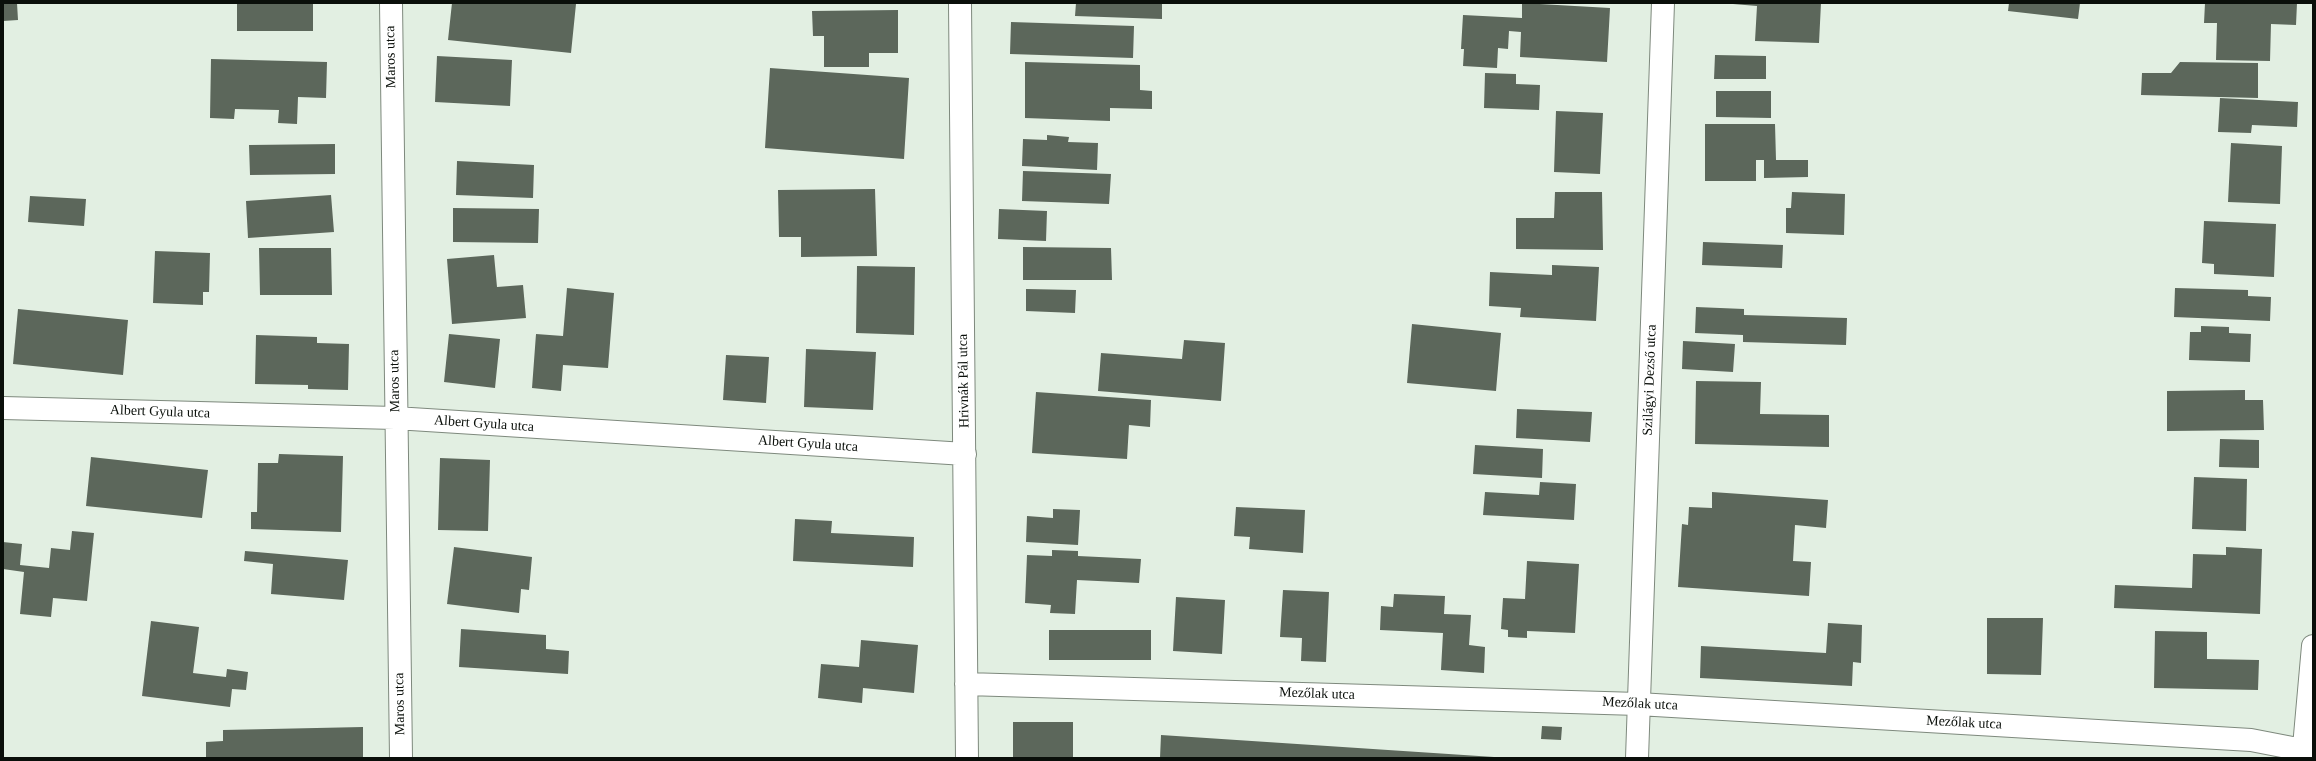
<!DOCTYPE html>
<html>
<head>
<meta charset="utf-8">
<style>
  body { margin:0 }
  #map { position:relative; width:2316px; height:761px; overflow:hidden; background:#e2efe2; font-family:"Times New Roman",serif }
  canvas { display:block }
  .frame { position:absolute; inset:0; border:4px solid #0a0f0a; pointer-events:none }
</style>
</head>
<body>
<div id="map">
<canvas width="2316" height="761"></canvas>
<div class="frame"></div>
</div>
<script>
const g = document.querySelector('canvas').getContext('2d');
g.lineJoin = 'round';
function paint(path, color) { g.fillStyle = color; g.fill(path, 'evenodd'); }
function strokePath(path, color, width, dash) { g.strokeStyle = color; g.lineWidth = width; g.lineCap = dash ? 'butt' : 'round'; g.setLineDash(dash || []); g.stroke(path); }
function label(font, color, halo, rows, align = 'center') {
  g.font = font + ' "Times New Roman",serif'; g.lineWidth = 3; g.setLineDash([]); g.textBaseline = 'middle'; g.strokeStyle = halo; g.fillStyle = color; for (const [text, x, y, turn = 0] of rows) {
    g.save(); g.translate(x, y); g.rotate((+turn || 0) * Math.PI / 180); g.textAlign = isNaN(turn) ? turn : align; if (halo) g.strokeText(text, 0, 0); g.fillText(text, 0, 0); g.restore();
  }
}
paint(new Path2D(`
  M3,3H17L18,20L3,21Z
  M237,3H313V31H237Z
  M452,3L576,4L571,53L448,40Z
  M1076,3H1162V19L1075,16Z
  M1522,3L1610,8L1607,62L1520,57L1521,32L1509,31L1508,49L1498,48L1497,68L1463,66L1464,49H1461L1463,15L1522,18Z
  M1721,3H1821L1819,43L1755,41L1757,6Z
  M2009,3H2080L2078,19L2008,11Z
  M2205,3H2297L2296,25L2271,24L2270,61L2216,60L2217,23H2204Z
  M898,10V53H869V67H824V36H813L812,11Z
  M1011,22L1134,26L1133,58L1010,54Z
  M1715,55L1766,56V79H1714Z
  M437,56L512,60L510,106L435,102Z
  M211,59L327,62L326,98L298,97L297,124L278,123L279,110L235,109L234,119L210,118Z
  M1025,62L1140,65V90L1152,91V109L1110,108V121L1025,118Z
  M2180,62L2258,63V98L2141,95L2142,73H2171Z
  M770,68L909,78L904,159L765,148Z
  M1485,73L1516,74V84L1540,85L1539,110L1484,108Z
  M1716,91H1771V118L1716,117Z
  M2220,98L2298,102L2297,127L2252,125L2251,133L2218,132Z
  M1556,111L1603,113L1600,174L1554,172Z
  M1705,124H1775L1776,160H1808V177L1764,178V160H1756V181H1705Z
  M1047,135L1069,137L1068,142L1098,143L1097,170L1022,166L1023,139L1047,140Z
  M2231,143L2282,146L2280,204L2228,202Z
  M335,144V174L250,175L249,145Z
  M457,161L534,165L533,198L456,195Z
  M1023,171L1111,174L1109,204L1022,201Z
  M875,189L877,256L801,257V237H779L778,190Z
  M1555,192H1602L1603,250L1516,249V218H1554Z
  M1792,192L1845,194L1844,235L1786,233V208H1791Z
  M331,195L334,232L248,238L246,201Z
  M30,196L86,199L84,226L28,222Z
  M453,208L539,209L538,243L453,242Z
  M999,209L1047,211L1046,241L998,239Z
  M2204,221L2276,224L2274,277L2214,274V264L2202,263Z
  M1703,242L1783,245L1782,268L1702,265Z
  M1023,247L1111,248L1112,280H1023Z
  M259,248H331L332,295H260Z
  M155,251L210,253L209,292H203V305L153,303Z
  M494,255L497,287L523,285L526,318L452,324L447,259Z
  M1552,265L1599,267L1596,321L1520,317L1521,308L1489,306L1490,272L1552,275Z
  M857,266L915,267L914,335L856,333Z
  M567,288L614,293L608,368L563,365L561,391L532,388L536,334L563,336Z
  M2175,288L2248,290V296L2271,297L2270,321L2174,317Z
  M1026,289L1076,290L1075,313L1026,311Z
  M1696,307L1744,309V315L1847,318L1846,345L1743,342V335L1695,333Z
  M18,309L128,320L123,375L13,364Z
  M1412,324L1501,333L1496,391L1407,383Z
  M2201,326L2229,327V333L2251,334L2250,362L2189,360L2190,332H2201Z
  M449,334L500,339L495,388L444,382Z
  M256,335L317,337V343L349,344L348,390L308,389V385L255,384Z
  M1184,340L1225,343L1221,401L1098,391L1101,353L1182,359Z
  M1683,341L1735,344L1733,372L1682,369Z
  M806,349L876,352L873,410L804,407Z
  M726,355L769,357L766,403L723,400Z
  M1696,381L1761,382L1760,414L1829,415V447L1695,444Z
  M2245,390V400H2263L2264,430L2167,431V391Z
  M1036,392L1151,400L1150,427L1129,425L1127,459L1032,453Z
  M1517,409L1592,412L1590,442L1516,438Z
  M2220,439L2259,440V468L2219,467Z
  M1475,445L1543,449L1542,478L1473,474Z
  M279,454L343,456L341,532L251,529V512H257L258,463H278Z
  M91,457L208,470L202,518L86,506Z
  M440,458L490,460L488,531L438,530Z
  M2194,477L2247,479L2246,531L2192,529Z
  M1540,482L1576,484L1574,520L1483,515L1485,492L1539,495Z
  M1712,492L1828,500L1826,528L1795,525L1793,561L1811,562L1809,596L1678,587L1682,524L1688,525L1689,507L1712,508Z
  M1236,507L1305,510L1303,553L1249,549L1250,537L1234,536Z
  M1053,509L1080,510L1078,545L1026,542L1027,516L1053,518Z
  M795,519L832,521L831,533L914,537L913,567L793,561Z
  M72,531L94,533L87,601L53,598L51,617L20,614L24,572L3,569V542L22,544L20,565L49,568L51,548L70,550Z
  M454,547L532,557L529,590L521,589L519,613L447,604Z
  M2226,547L2262,549L2260,614L2114,608L2115,585L2192,588L2193,554L2226,555Z
  M1052,550L1078,551V556L1141,559L1139,583L1077,580L1075,614L1050,613L1051,605L1025,603L1027,555L1052,556Z
  M245,551L348,560L344,600L271,594L273,564L244,561Z
  M1527,561L1579,564L1575,633L1527,631V638L1508,637V630L1501,629L1503,598L1525,599Z
  M1283,590L1329,592L1326,662L1301,661L1302,638L1280,637Z
  M1394,594L1445,596L1444,614L1471,615L1469,645L1485,647L1484,673L1441,670L1443,633L1380,630L1381,606L1393,607Z
  M1176,597L1225,600L1222,654L1173,651Z
  M1987,618H2043L2041,675L1987,674Z
  M151,621L199,627L193,673L226,677L227,669L248,672L246,690L232,689L230,707L142,696Z
  M1828,623L1862,625L1861,663L1853,662L1852,686L1700,678L1701,646L1826,653Z
  M461,629L546,635V649L569,651L568,674L459,667Z
  M1049,630H1151V660H1049Z
  M2155,631L2207,632V659L2259,660L2258,690L2154,688Z
  M861,640L918,645L914,693L863,688L862,703L818,698L821,664L859,667Z
  M1013,722H1073V758H1013Z
  M1542,726L1562,727L1561,740L1541,739Z
  M363,727V758H206V742L223,741V730Z
  M1161,735L1494,757V758H1160Z`), '#5c675b');
const minor = new Path2D(`
  M391,3L401,758
  M960,3L967,758
  M3,408L395,418L965,454
  M966,684L1638,704L2251,740L2313,752
  M1637,758L1663,3
  M2303,758L2313,646`);
strokePath(minor, '#7e897d', 24);
strokePath(minor, '#fff', 22);
label('14px', '#0a0f0a', '#fff', [
  ["Maros utca",391,57,-91],
  ["Szilágyi Dezső utca",1650,380,-88],
  ["Maros utca",395,381,-91],
  ["Hrivnák Pál utca",964,381,-91],
  ["Albert Gyula utca",160,412,2],
  ["Albert Gyula utca",484,424,4],
  ["Albert Gyula utca",808,444,4],
  ["Mezőlak utca",1317,694,2],
  ["Maros utca",400,704,-91],
  ["Mezőlak utca",1640,704,3],
  ["Mezőlak utca",1964,723,3]
]);
</script>
</body>
</html>
